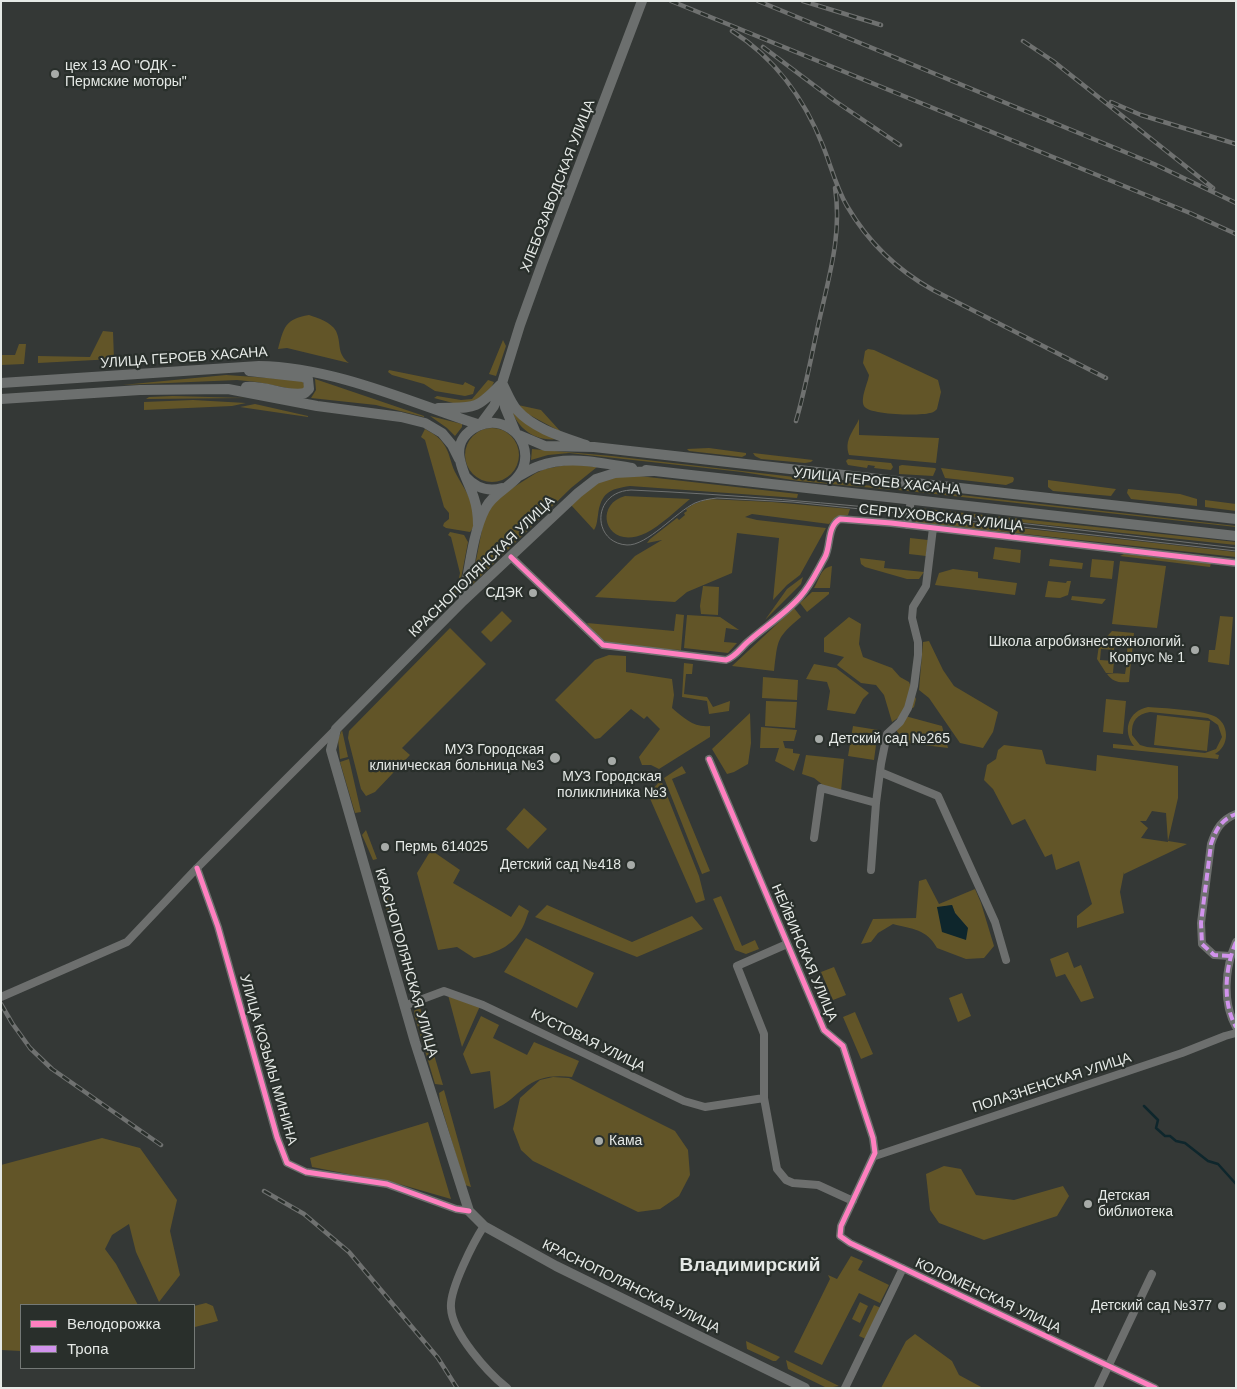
<!DOCTYPE html>
<html>
<head>
<meta charset="utf-8">
<style>
  body { margin:0 }
  #map { position:relative; width:1237px; height:1389px; overflow:hidden; background:#343836; font-family:Arial,sans-serif }
  canvas { display:block }
  .frame { position:absolute; inset:0; border:2px solid #e5e9e6; pointer-events:none }
  .legend { position:absolute; left:20px; top:1304px; width:175px; height:65px; box-sizing:border-box; background:#292f2b; border:1px solid #747976; margin:0; padding:6px 9px; list-style:none; font-size:15px; color:#e5e9e6 }
  .legend li { display:flex; align-items:center; gap:10px; height:25px }
  .legend b { width:25px; border:1px solid #747976 }
</style>
</head>
<body>
<div id="map">
<canvas width="1237" height="1389"></canvas>
<div class="frame"></div>
<ul class="legend">
<li><b style="height:6px;background:#ff80c0"></b>Велодорожка</li>
<li><b style="height:6px;background:#d193ec"></b>Тропа</li>
</ul>
</div>
<script>
const g = document.querySelector('canvas').getContext('2d');
g.lineJoin = 'round';
function paint(path, color) { g.fillStyle = color; g.fill(path, 'evenodd'); }
function strokePath(path, color, width, dash) { g.strokeStyle = color; g.lineWidth = width; g.lineCap = dash ? 'butt' : 'round'; g.setLineDash(dash || []); g.stroke(path); }
function label(font, color, halo, rows, align = 'center') {
  g.font = font + ' Arial,sans-serif'; g.lineWidth = 4.5; g.setLineDash([]); g.textBaseline = 'middle'; g.strokeStyle = halo; g.fillStyle = color; for (const [text, x, y, turn = 0] of rows) {
    g.save(); g.translate(x, y); g.rotate((+turn || 0) * Math.PI / 180); g.textAlign = isNaN(turn) ? turn : align; if (halo) g.strokeText(text, 0, 0); g.fillText(text, 0, 0); g.restore();
  }
}
paint(new Path2D(`
  M309,315C318,318 331,322 336,331C342,344 336,353 349,363L287,348L278,349C284,327 285,319 309,315Z
  M103,331L113,332L114,359L38,363V356L90,357Z
  M503,340L506,346L496,376L489,374Z
  M19,344H26L24,364L1,365V355H15Z
  M868,349L874,350L938,380L941,392L937,409C934,412 934,412 930,413C920,416 868,415 864,406C860,398 868,383 869,375L863,363L865,351Z
  M389,370L463,385L465,382L475,387L473,394L465,396L435,391L424,384L392,375L388,372Z
  M226,375L298,380L303,382L305,387L302,390H297L257,382L237,380L122,385Z
  M315,379L424,416V417L376,405L311,398L316,390Z
  M488,380L494,382L491,388L473,403H453L434,398L437,396L461,400L472,399Z
  M173,396L246,398L146,399L149,397Z
  M193,400L246,403L232,406L144,410V402Z
  M255,404L308,416V417L240,407Z
  M509,404L558,439C533,442 516,427 509,404Z
  M518,405L541,410L561,432L526,413Z
  M430,416L462,424V427L455,436L447,428Z
  M859,419V435L939,438L936,463L849,455C844,440 853,432 859,419Z
  M465 455a27 27 0 1 1 54 0a27 27 0 1 1-54 0Z
  M425,429C432,433 438,436 443,443C450,452 450,462 455,472C462,486 486,517 470,532L446,528L443,526L444,523L449,519V513L444,507L425,440L421,437Z
  M709,448L746,453V455L742,457L689,451L687,449Z
  M532,449L612,456L890,488V490L884,489L799,481L742,472L569,453L548,455L531,460Z
  M753,453L813,460L811,462L805,463L761,459L755,456Z
  M848,459L891,463L893,467L891,470L874,468L875,466L868,465L867,468L848,465L846,461Z
  M571,464L597,467L571,488L471,586L486,509L506,492L536,473L545,469Z
  M902,465L935,468L936,469L933,476L899,474V466Z
  M941,468L1013,477L1014,479L1013,482L1006,485L945,478Z
  M639,476L798,494L797,498L630,486C609,489 601,493 598,515C597,521 597,525 594,530L571,505L584,493L606,477Z
  M1048,480L1116,489L1111,496L1053,491L1048,487Z
  M899,488L1236,526V527L898,490Z
  M1128,489L1180,494L1197,499V506L1131,499L1127,493Z
  M625,496L690,499C678,509 660,526 646,533C606,552 592,505 625,496Z
  M708,499L772,502L850,509L848,515L836,517L829,524L752,514L745,517L757,520L826,528L800,575L787,585L773,600L779,538L737,533L732,573L687,592L675,602L595,597L635,556L662,540L647,543L650,539L677,518L679,520L685,515L684,513L687,511L686,509L694,504Z
  M1205,500L1236,504V511L1205,507Z
  M918,508L1236,542V545L915,511Z
  M911,516L1236,552V557L915,522L912,520Z
  M450,532L464,535L468,542L460,584L455,596L452,594L451,589L457,587L460,573L451,537L448,535Z
  M910,538L928,540L926,556L909,554Z
  M995,547L1021,550L1020,563L993,559Z
  M1124,554L1211,563L1210,567L1120,556Z
  M860,558L885,561L884,568L924,572L919,579H907L865,567L861,564Z
  M1050,559L1083,563L1082,569L1049,566Z
  M1092,559L1114,561L1112,579L1090,577Z
  M1120,561L1166,566L1157,628L1112,624Z
  M832,566L830,588H814C820,579 820,568 832,566Z
  M953,569L978,572V578L1017,583L1015,595L935,585L939,573Z
  M803,577L801,584L765,620L787,589Z
  M1048,581L1066,583L1067,581H1071L1068,595L1060,598L1045,597Z
  M703,586L719,587L718,615L701,614L700,606Z
  M812,592H829V594L807,612L800,603Z
  M1072,596L1106,599L1102,604L1071,600Z
  M794,608L801,617C776,638 778,639 774,671L732,666Z
  M502,611L512,621L491,642L481,632Z
  M676,614L684,615L681,650C660,649 626,649 607,642C598,638 592,630 587,623L674,631Z
  M687,615L720,617L739,630L726,628L724,642L737,643L728,653L684,648Z
  M1220,616L1233,617L1229,665L1208,662L1209,650H1215Z
  M849,617L861,624L859,644L863,657L892,668L900,677L909,682L916,699L914,707L892,722L884,695L876,685L861,683L837,665L844,657L824,652V638Z
  M450,628L486,664L402,748L410,755L375,792L366,796L361,789L348,738L349,731Z
  M1112,631L1134,633L1132,653L1127,652L1128,641L1115,639L1114,650L1101,649L1100,660L1114,661L1113,673L1125,674L1127,662H1131L1129,682C1119,683 1113,682 1107,674H1117L1106,673L1097,659L1099,645Z
  M929,641L943,670L954,686L998,712L993,732L983,748L960,743L929,698L919,690L923,642Z
  M609,655L626,656V672L672,679L674,695L672,708C684,718 694,728 710,726V737L659,769L651,765H642L639,757L660,729L647,716L644,719L631,709L600,738L595,739L555,700L595,660Z
  M684,663L693,664L692,674H686L684,694L707,697L713,707L730,701L729,711L709,714L707,701L682,697Z
  M814,664L836,668L869,693L863,699L855,714L827,710L830,691L827,682L806,679Z
  M763,677L798,680L797,700L762,698Z
  M1106,699L1126,701L1123,734L1103,732Z
  M766,701L797,702L795,728L765,726Z
  M1148,707C1162,708 1202,710 1214,716C1221,719 1226,726 1226,735C1226,743 1222,750 1215,754L1219,755L1218,759L1113,748V744L1134,746C1122,731 1128,711 1148,707ZM1150,712L1208,718L1218,725L1222,737L1216,749L1205,753L1147,747L1140,745L1132,735C1131,721 1137,714 1150,712Z
  M750,713L751,743L748,764L734,772L727,774L712,749Z
  M1157,715L1210,721L1207,751L1154,745Z
  M905,716L942,726L948,748L900,742L899,734L896,730Z
  M853,726L878,730L874,760L848,756Z
  M761,727L797,730L794,741H783L785,748L793,749V753L800,754L794,771L775,761L779,748H760Z
  M342,730L348,757L340,759L338,739Z
  M1004,745L1042,750L1046,764L1096,771L1097,755L1178,766V798L1168,841L1187,844L1124,874V872L1120,892L1124,913L1077,928V916L1092,904L1079,861L1056,870L1052,854L1045,857L1025,819L1012,825L993,789L984,780L987,765L996,759L998,750ZM1152,811L1166,813L1168,842L1141,838L1148,828L1140,821H1146Z
  M806,755L844,759L841,791L823,785L814,778L802,774Z
  M349,759L361,812L355,813L340,762Z
  M682,766L686,773L672,779L710,871L702,874L664,778Z
  M661,780L699,876L705,900L696,903L648,794Z
  M524,808L547,829L528,849L506,829Z
  M366,830L377,859L373,860L362,835Z
  M431,850L460,870L453,883L511,917L519,905L529,911C526,918 524,927 519,933C509,949 491,954 474,958L457,947L438,950L417,873Z
  M926,879L939,904L975,889L981,903L994,946L984,958L966,959L937,948C927,929 912,929 893,924L878,933L871,942L861,944L873,919L916,918L919,881ZM952,905L955,913L968,928L937,908Z
  M384,883L393,917L388,918L381,884Z
  M721,896L742,946L755,940L759,949L746,954L735,950L713,899Z
  M547,905L632,942L692,916L703,929L637,957L535,917Z
  M526,938L594,973L577,1008L504,972Z
  M1068,952L1074,968L1081,965L1094,998L1081,1002L1065,974L1056,977L1050,959Z
  M834,967L846,995L833,1000L821,972Z
  M962,993L971,1016L958,1022L949,998Z
  M448,995L480,1006L462,1047Z
  M419,1004L443,1085L435,1084L414,1014L415,1006Z
  M855,1012L873,1054L861,1059L843,1017Z
  M481,1016L499,1025L493,1038L527,1055L534,1042L579,1061L572,1077C554,1075 538,1076 523,1089C511,1098 508,1104 494,1109L490,1071L471,1074L463,1054Z
  M553,1077L569,1078L675,1131L688,1150L690,1175L679,1196L660,1209L638,1212L533,1161L521,1150L513,1129L520,1098L540,1080Z
  M444,1090L471,1187L465,1185L440,1102L439,1093Z
  M428,1122L451,1199L399,1184L312,1167L310,1158Z
  M102,1138L140,1148L177,1200L170,1231L180,1275L159,1302L136,1252L129,1224L112,1235L105,1249L116,1264L138,1305H21V1351L1,1350V1165Z
  M944,1166L961,1169L976,1195L1014,1200L1063,1186L1069,1196L1057,1216L984,1240L939,1223L930,1210L926,1174Z
  M851,1256L863,1261L858,1270L889,1285L880,1303L859,1293L822,1365L794,1352L830,1279L828,1275L837,1279Z
  M860,1302L868,1306L860,1323L852,1319Z
  M206,1303L213,1306L218,1321L195,1327L194,1306Z
  M874,1305L881,1308L866,1339L859,1336Z
  M915,1334L952,1361L959,1375L983,1388H881L906,1341Z
  M746,1341L780,1357L776,1361H773L747,1349Z
  M786,1360L839,1386L827,1388L788,1369Z`), '#625528');
paint(new Path2D(`
  M952,905L955,913L968,928L966,940L942,932L937,907Z`), '#0e262c');
strokePath(new Path2D(`
  M1144,1106L1158,1120L1156,1128L1165,1136H1170L1176,1141L1185,1143L1208,1161L1218,1164L1236,1184`), '#0e262c', 2.5);
strokePath(new Path2D(`
  M907,525L911,500
  M511,557L603,645L726,660C736,657 742,646 750,640C766,626 785,614 800,597C811,585 817,571 825,557C831,546 827,526 840,519L891,523L1236,563
  M709,759L824,1030L843,1046L873,1138L875,1153L841,1226L840,1236L850,1243L909,1271L1155,1388
  M880,772L938,796L995,922L1006,960
  M814,838L821,788L876,803
  M197,868L218,927L277,1137L287,1163L306,1172L387,1184L456,1209L469,1211
  M871,870L876,803L881,764L887,734L900,722L908,708L914,686L918,655V642L912,618L913,607L926,586L933,528
  M1236,942C1225,968 1222,1002 1236,1027
  M787,944L737,966L764,1034V1098L777,1169L786,1180L793,1183L818,1185L853,1201
  M1230,956L1214,955L1202,944L1201,923L1211,844C1216,829 1221,820 1236,814
  M1,997L127,942L197,868L336,729
  M404,1006L444,991L483,1005L684,1101L705,1107L764,1098
  M875,1156L1182,1053L1225,1036L1236,1033
  M484,1226C474,1241 449,1290 451,1308C452,1333 488,1373 507,1388
  M845,1388L903,1268
  M1098,1388L1152,1274`), '#6d6f6e', 8);
strokePath(new Path2D(`
  M1,383L259,366C333,367 410,402 480,425
  M502,383C507,392 510,402 517,410C534,429 563,437 586,445
  M246,387C266,385 286,397 305,393L309,389L308,379L303,377L249,371
  M503,391L505,407L515,431
  M1,399L140,390L228,389L317,406L401,417L425,423L442,433L452,445L459,459
  M438,408C473,407 474,412 500,385
  M480,425L494,406L498,396L520,325L542,264L642,1
  M519,435L545,446L594,447L1236,519
  M646,470L1236,536
  M653,471L615,473L596,479L578,493L463,601L336,729L331,750L415,1042L469,1211L484,1226L556,1266L805,1388
  M519,476C525,473 532,468 539,466C568,455 602,463 632,468
  M466,477C476,488 488,492 502,488
  M463,601C469,574 472,534 485,509C494,490 519,485 524,465C528,451 522,436 511,429C501,422 489,421 478,426C443,443 466,474 474,498C477,507 478,516 478,525`), '#6c6f6e', 10);
strokePath(new Path2D(`
  M1236,548C1034,525 834,499 631,490C591,492 592,543 627,545C647,546 676,512 695,503C702,500 709,499 717,498L793,502L870,510L1236,551`), '#6f7170', 1);
const rail = new Path2D(`
  M671,1L1190,213L1236,234
  M758,1L1154,164L1236,203
  M803,1L881,25
  M732,31C775,58 805,100 823,146C831,166 836,187 847,206C868,242 897,270 933,290L1106,378
  M1023,41L1053,61L1213,188
  M763,47L835,101L900,145
  M1111,102L1141,115L1236,144
  M796,421C806,387 812,352 820,317C830,273 842,232 835,188
  M1,1004L12,1023L30,1048L52,1069L161,1145
  M264,1191L304,1214L349,1252L438,1358L457,1388`);
strokePath(rail, '#6f7170', 4.5);
strokePath(rail, '#292f2b', 2.5, [8]);
strokePath(new Path2D(`
  M1236,942C1225,968 1222,1002 1236,1027
  M1230,956L1214,955L1202,944L1201,923L1211,844C1216,829 1221,820 1236,814`), '#d193ec', 4, [8, 4]);
strokePath(new Path2D(`
  M511,557L603,645L726,660C736,657 742,646 750,640C766,626 785,614 800,597C811,585 817,571 825,557C831,546 827,526 840,519L891,523L1236,563
  M709,759L824,1030L843,1046L873,1138L875,1153L841,1226L840,1236L850,1243L909,1271L1155,1388
  M197,868L218,927L277,1137L287,1163L306,1172L387,1184L456,1209L469,1211`), '#ff80c0', 5);
for (const [x, y, r, color] of [
  [55,74,5,"#a7aba8"],
  [533,593,5,"#a7aba8"],
  [1195,650,5,"#a7aba8"],
  [819,739,5,"#a7aba8"],
  [555,758,6,"#a7aba8"],
  [612,761,5,"#a7aba8"],
  [385,847,5,"#a7aba8"],
  [631,865,5,"#a7aba8"],
  [599,1141,5,"#a7aba8"],
  [1088,1204,5,"#a7aba8"],
  [1222,1306,5,"#a7aba8"]
]) { const dot = new Path2D(); dot.arc(x, y, r, 0, 2 * Math.PI); g.fillStyle = color; g.fill(dot); strokePath(dot, '#292f2b', 2); }
label('14px', '#e5e9e6', '#292f2b', [
  ["цех 13 АО \"ОДК -",65,66],
  ["Пермские моторы\"",65,82],
  ["СДЭК",523,593,"right"],
  ["Школа агробизнестехнологий.",1185,642,"right"],
  ["Корпус № 1",1185,658,"right"],
  ["Детский сад №265",829,739],
  ["МУЗ Городская",544,750,"right"],
  ["клиническая больница №3",544,766,"right"],
  ["МУЗ Городская",612,777,"center"],
  ["поликлиника №3",612,793,"center"],
  ["Пермь 614025",395,847],
  ["Детский сад №418",621,865,"right"],
  ["Кама",609,1141],
  ["Детская",1098,1196],
  ["библиотека",1098,1212],
  ["Детский сад №377",1212,1306,"right"]
], 'left');
label('14px', '#e5e9e6', '#292f2b', [
  ["ХЛЕБОЗАВОДСКАЯ УЛИЦА",558,186,-69],
  ["УЛИЦА ГЕРОЕВ ХАСАНА",184,358,-4],
  ["УЛИЦА ГЕРОЕВ ХАСАНА",877,482,6],
  ["СЕРПУХОВСКАЯ УЛИЦА",941,518,6],
  ["КРАСНОПОЛЯНСКАЯ УЛИЦА",482,567,-44],
  ["НЕЙВИНСКАЯ УЛИЦА",804,953,67],
  ["КРАСНОПОЛЯНСКАЯ УЛИЦА",406,963,74],
  ["КУСТОВАЯ УЛИЦА",588,1041,26],
  ["УЛИЦА КОЗЬМЫ МИНИНА",268,1060,74],
  ["ПОЛАЗНЕНСКАЯ УЛИЦА",1052,1083,-18],
  ["КРАСНОПОЛЯНСКАЯ УЛИЦА",631,1287,26],
  ["КОЛОМЕНСКАЯ УЛИЦА",988,1296,25]
]);
label('bold 19px', '#e5e9e6', '#292f2b', [
  ["Владимирский",750,1266]
]);
</script>
</body>
</html>
